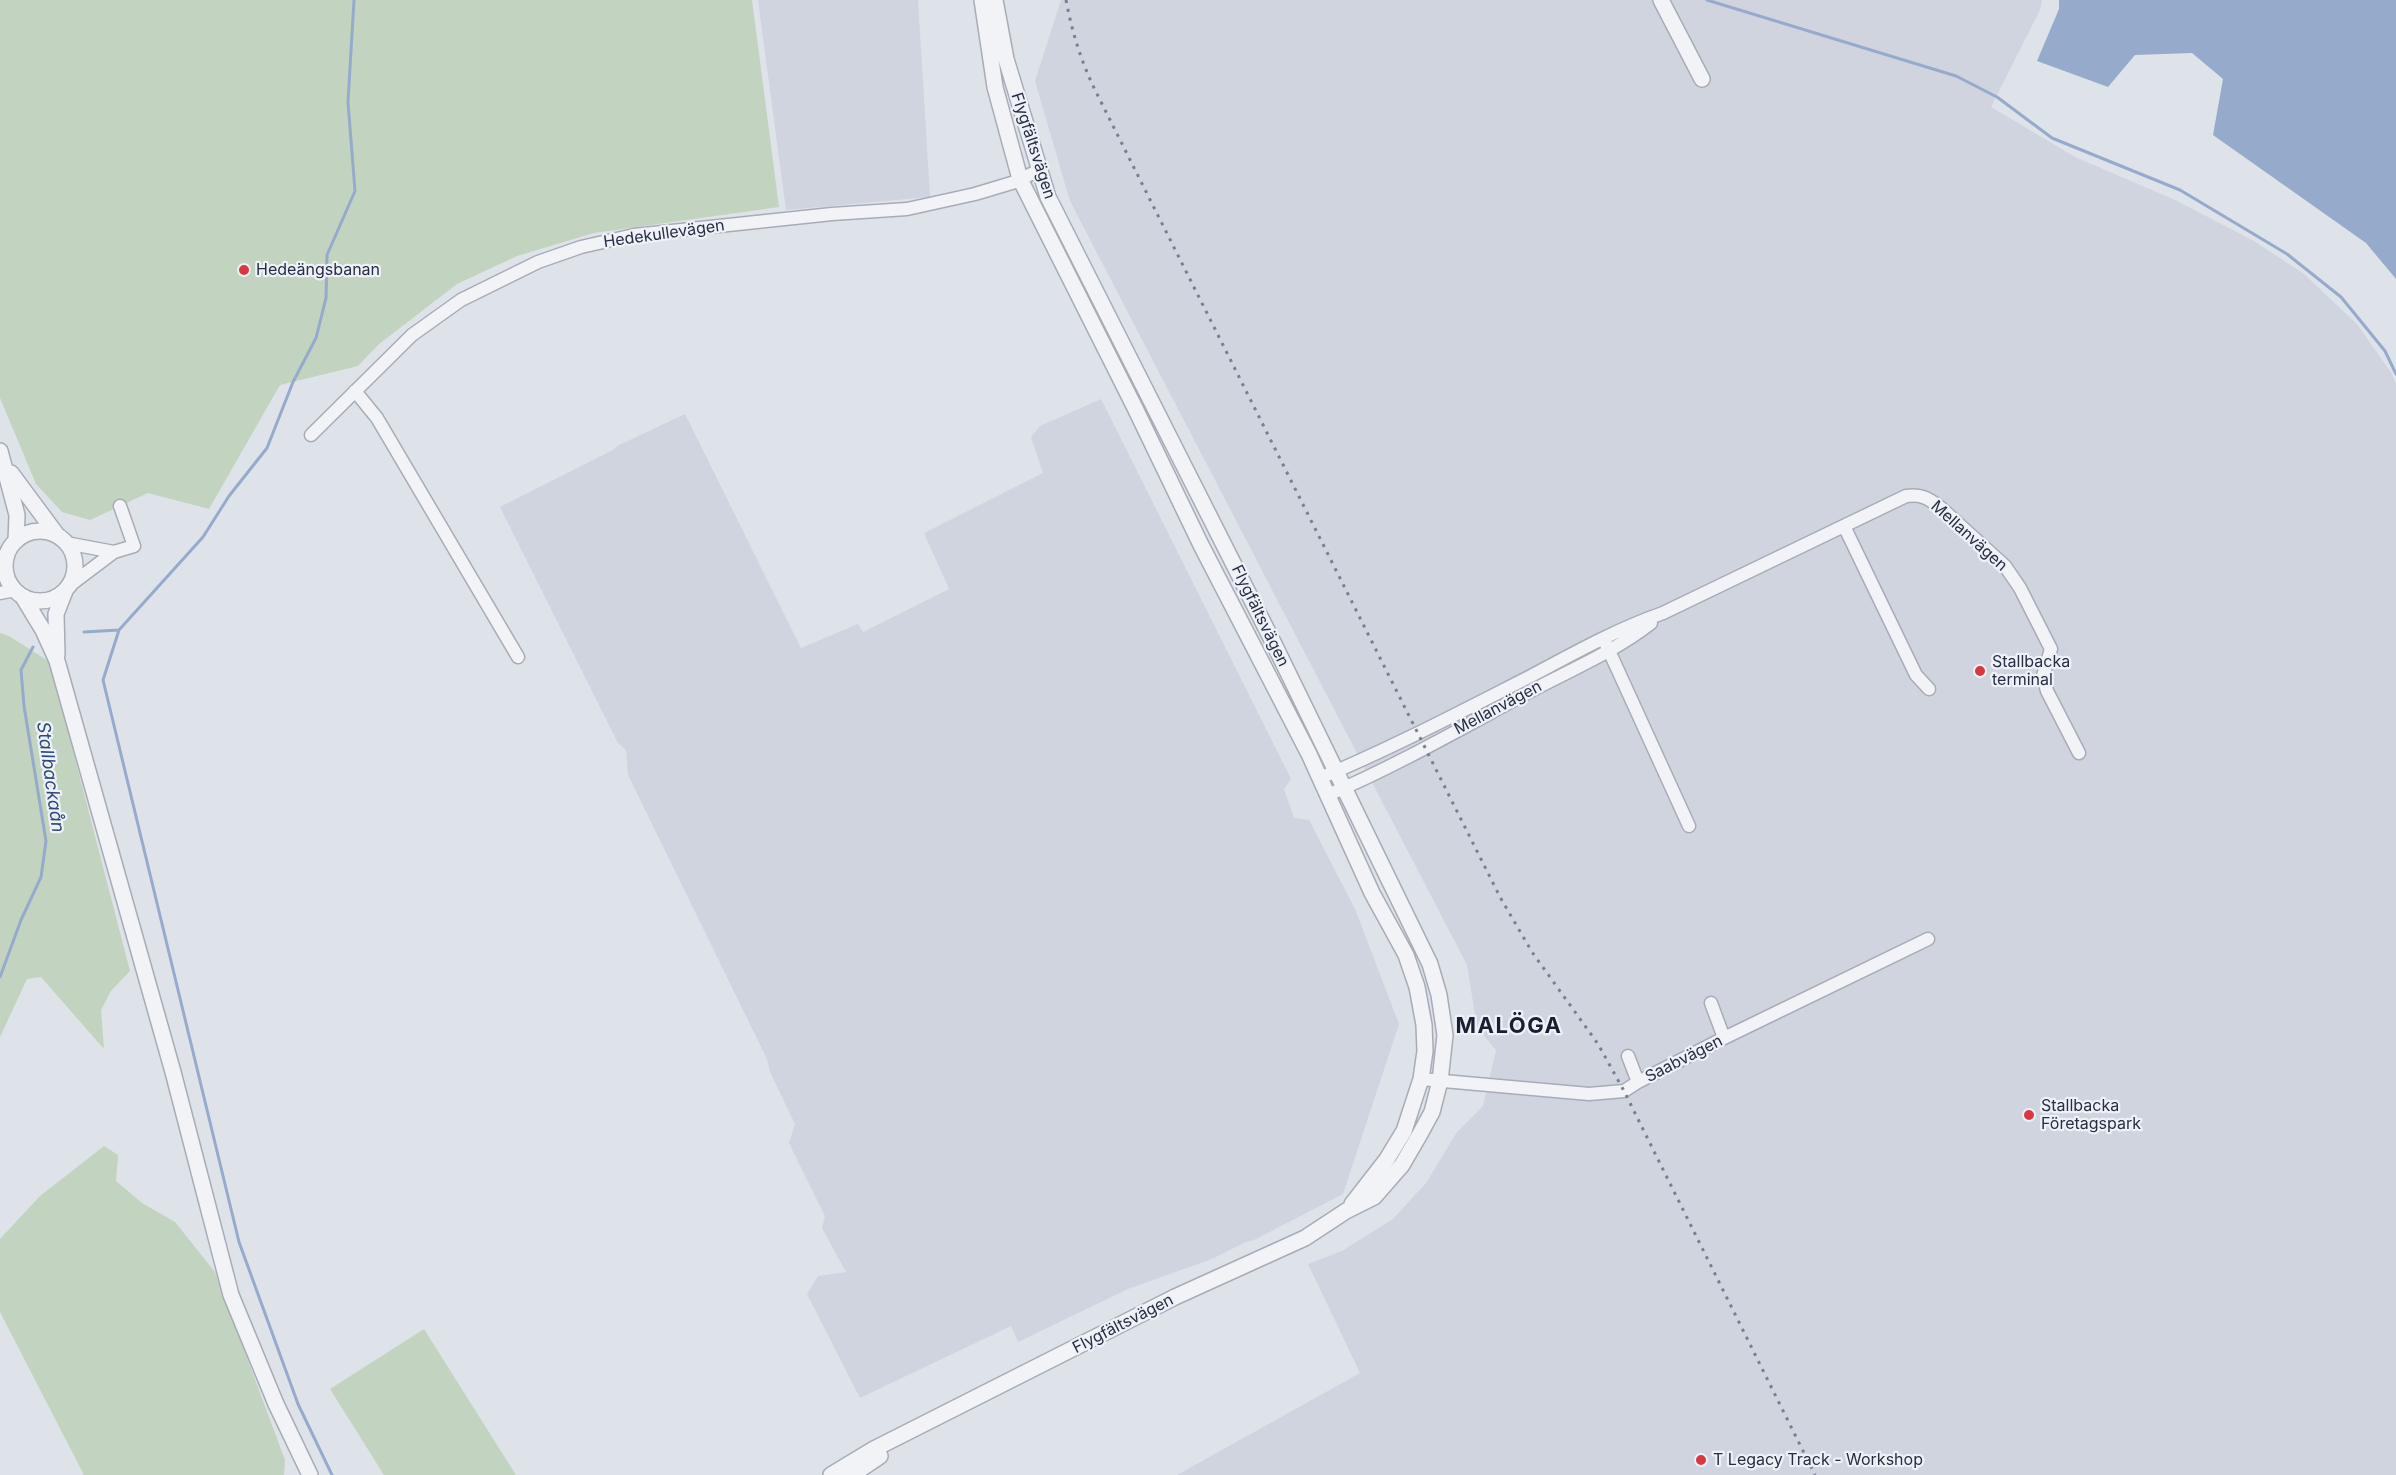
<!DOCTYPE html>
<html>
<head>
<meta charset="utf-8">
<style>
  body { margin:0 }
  canvas { display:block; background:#dee2e9 }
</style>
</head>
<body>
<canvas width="2396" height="1475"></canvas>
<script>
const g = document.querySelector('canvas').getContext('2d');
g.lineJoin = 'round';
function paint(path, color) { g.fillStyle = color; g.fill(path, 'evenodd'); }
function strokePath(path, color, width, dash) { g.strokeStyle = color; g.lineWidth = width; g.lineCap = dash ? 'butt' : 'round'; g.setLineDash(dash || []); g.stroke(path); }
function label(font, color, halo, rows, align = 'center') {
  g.font = font + ' Inter,sans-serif'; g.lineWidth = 4.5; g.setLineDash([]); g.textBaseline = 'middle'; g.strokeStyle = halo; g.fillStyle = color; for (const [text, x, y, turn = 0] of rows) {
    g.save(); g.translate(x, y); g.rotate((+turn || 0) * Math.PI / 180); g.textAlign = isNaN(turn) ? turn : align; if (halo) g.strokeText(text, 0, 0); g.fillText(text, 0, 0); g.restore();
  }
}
paint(new Path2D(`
  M758,0H918L930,197L786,210Z
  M1061,0H2042L2040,10L1991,107L2075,157L2173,199L2254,241L2304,274L2357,324L2392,374L2396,384V1475H1177L1360,1373L1308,1264L1342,1251L1393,1219L1426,1183L1457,1132L1483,1106L1496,1050L1477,1027L1467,965L1070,201L1035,81Z
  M1101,399L1291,779L1284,789L1294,818L1309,820L1355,909L1399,1024L1343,1194L1256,1239L1244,1243L1212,1259L1128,1289L1018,1342L1011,1326L860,1398L807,1294L818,1276L846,1272L822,1228L825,1216L789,1143L795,1124L770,1072L767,1059L628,775L626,750L618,743L500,507L613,450L617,446L685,414L801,648L858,624L863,632L949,589L924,533L1043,473L1031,437L1040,426Z`), '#d0d4de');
paint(new Path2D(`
  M0,0H752L779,207L594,233L517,256L457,284L379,344L358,366L280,385L209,509L148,493L90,520L62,512L36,484L0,398Z
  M0,633L9,636L50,662L130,971L111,991L101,1010L104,1049L41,977L27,979L0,1037Z
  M104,1146L118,1155L116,1181L142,1203L175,1222L215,1272L285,1460L284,1475H84L0,1312V1239L40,1196Z
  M424,1329L516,1475H384L330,1389Z`), '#c2d4bf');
paint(new Path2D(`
  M2059,0H2396V279L2366,243L2213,135L2223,79L2192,53L2135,55L2108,87L2037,61L2059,9Z`), '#96abcc');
strokePath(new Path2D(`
  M1707,0L1956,76L1997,97L2052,138L2180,190L2287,254L2341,297L2385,351L2396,374
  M84,632L119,630
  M0,977L21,920L41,877L46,841L24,706L21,670L33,647
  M332,1475L298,1404L239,1242L103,680L119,630L203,537L229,496L267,448L293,382L316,338L326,298L327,255L355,191L348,102L354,0`), '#96abcc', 3);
const minor = new Path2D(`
  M355,391L377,418L518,657
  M311,435L412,335L461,300L538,262L581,247L634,235L832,214L907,209L975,194L1015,182L1039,170
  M1844,526L1916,675L1929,689
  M66,543L114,552
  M0,560L10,550
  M69,586L114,552L134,546L120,506
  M0,593L15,590
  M1605,642L1689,826
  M1320,778C1392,748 1462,711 1531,676C1574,653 1617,629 1663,613L1906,496C1921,494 1928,498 1940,507L2005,566L2020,588L2051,649L2043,676L2047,691L2079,753
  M1328,795C1396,766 1462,728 1527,693C1568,671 1614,652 1651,623
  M1711,1003L1724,1038
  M1628,1056L1638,1082
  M1421,1079L1589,1094L1624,1091L1638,1082L1724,1038L1928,939`);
const tertiary = new Path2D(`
  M982,0L995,87L1020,179L1135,408L1201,545L1309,754L1372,893L1406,955L1417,987L1424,1025L1425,1051L1421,1079L1404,1131L1387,1159L1352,1204
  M1661,0L1702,79
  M0,451L17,515L16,541
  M11,473L57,535
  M5 566a35 35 0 1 1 70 0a35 35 0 1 1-70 0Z
  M23,597L43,630L57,661L173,1072L231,1295L276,1404L310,1475
  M57,655L56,614L65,591
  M831,1475L874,1449L1175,1297L1305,1238L1346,1211L1374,1197L1402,1165L1420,1134L1432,1112L1440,1081L1445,1035L1439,995L1430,964L1274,644L1048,197L1006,59L995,0
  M852,1475L880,1456`);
strokePath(minor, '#a7acb7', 15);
strokePath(tertiary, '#a7acb7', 18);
strokePath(minor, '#f1f3f7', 12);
strokePath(tertiary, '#f1f3f7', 15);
strokePath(new Path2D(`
  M1066,0C1072,32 1081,61 1095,90L1500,897L1532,952L1598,1044L1624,1091L1815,1475`), '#767f94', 3, [3, 6]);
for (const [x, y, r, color] of [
  [244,270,6,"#d93842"],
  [1980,671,6,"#d93842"],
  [2029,1115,6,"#d93842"],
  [1701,1460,6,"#d93842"]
]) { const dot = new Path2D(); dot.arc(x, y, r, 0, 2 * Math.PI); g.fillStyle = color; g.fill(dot); strokePath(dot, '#eef1f7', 2); }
label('16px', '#262e41', '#eef1f7', [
  ["Flygfältsvägen",1033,146,72],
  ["Hedekullevägen",664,234,-8],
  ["Mellanvägen",1969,536,42],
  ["Flygfältsvägen",1260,616,64],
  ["Mellanvägen",1498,708,-28],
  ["Saabvägen",1684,1059,-27],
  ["Flygfältsvägen",1123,1324,-27]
]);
label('16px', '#262e41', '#eef1f7', [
  ["Hedeängsbanan",256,270],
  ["Stallbacka",1992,662],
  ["terminal",1992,680],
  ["Stallbacka",2041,1106],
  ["Företagspark",2041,1124],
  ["T Legacy Track - Workshop",1713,1460]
], 'left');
label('italic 18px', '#2d4879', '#eef1f7', [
  ["Stallbackaån",50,777,82]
]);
g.letterSpacing = '1.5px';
label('bold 22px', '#181f32', '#eef1f7', [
  ["MALÖGA",1509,1026]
]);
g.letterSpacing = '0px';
</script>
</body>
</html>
